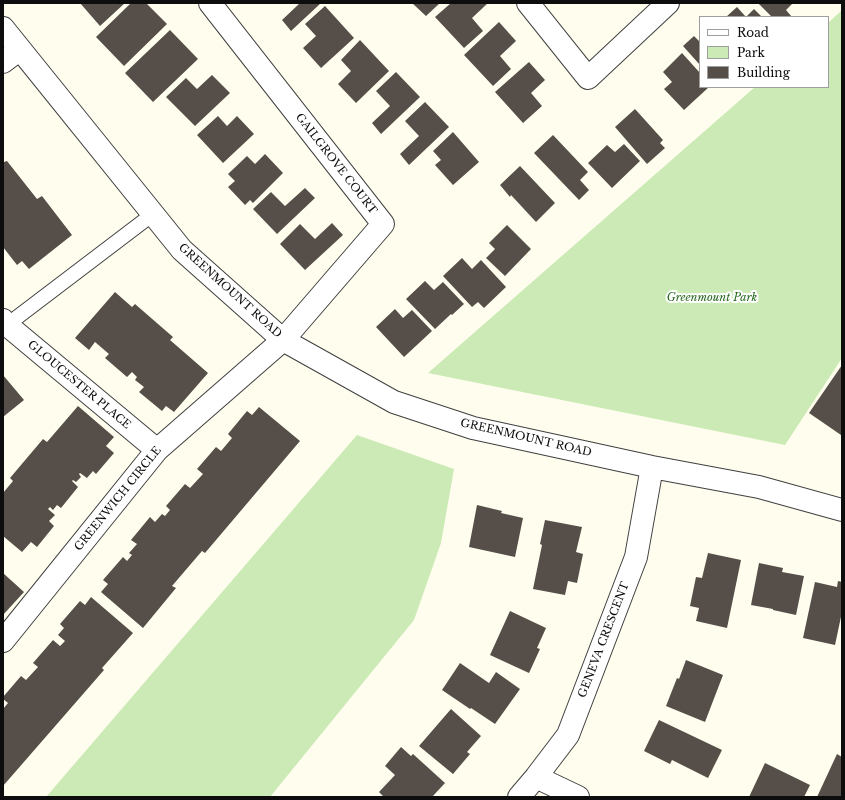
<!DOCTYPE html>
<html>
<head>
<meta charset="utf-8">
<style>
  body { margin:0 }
  #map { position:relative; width:845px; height:800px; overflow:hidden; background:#fffded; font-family:"Libre Baskerville",serif }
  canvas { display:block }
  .frame { position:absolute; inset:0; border:4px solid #0d0d0d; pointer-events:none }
  .legend { position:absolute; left:699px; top:16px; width:130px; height:72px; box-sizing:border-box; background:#fff; border:1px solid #9e9e9e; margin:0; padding:5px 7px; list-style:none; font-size:12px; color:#0d0d0d }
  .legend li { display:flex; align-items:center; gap:8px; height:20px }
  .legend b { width:20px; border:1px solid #9e9e9e }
</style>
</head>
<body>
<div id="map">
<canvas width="845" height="800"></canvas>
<div class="frame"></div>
<ul class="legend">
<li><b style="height:5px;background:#fff"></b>Road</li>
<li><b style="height:11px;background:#cceab6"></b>Park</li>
<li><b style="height:11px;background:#564f49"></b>Building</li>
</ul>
</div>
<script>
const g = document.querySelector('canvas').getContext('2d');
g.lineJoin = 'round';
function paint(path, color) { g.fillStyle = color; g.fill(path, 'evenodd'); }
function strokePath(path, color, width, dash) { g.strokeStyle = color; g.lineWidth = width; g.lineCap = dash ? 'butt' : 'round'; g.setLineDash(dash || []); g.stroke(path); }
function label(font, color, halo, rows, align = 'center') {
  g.font = font + ' "Libre Baskerville",serif'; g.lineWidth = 4; g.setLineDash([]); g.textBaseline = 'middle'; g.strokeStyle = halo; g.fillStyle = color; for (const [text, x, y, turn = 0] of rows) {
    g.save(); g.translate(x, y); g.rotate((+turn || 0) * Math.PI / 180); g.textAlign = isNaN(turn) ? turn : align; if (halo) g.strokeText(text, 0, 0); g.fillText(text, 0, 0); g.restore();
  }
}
paint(new Path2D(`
  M842,10V358L785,445L428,373L755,87H828V23Z
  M357,435L454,469L441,543L414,620L270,797H46Z`), '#cceab6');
paint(new Path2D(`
  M80,3H125L100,26Z
  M131,3H146L167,24L124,66L96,37Z
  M300,3H321L291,31L282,20Z
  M412,3H440L426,16Z
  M451,3H488L472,18L483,31L464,48L435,17Z
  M758,3H793L786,10L792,17H772Z
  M325,6L354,38L321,68L303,48L316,36L305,24Z
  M737,7L746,17L754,9L762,17H726Z
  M499,22L516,41L500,56L511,69L493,86L464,55Z
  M170,30L198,59L153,102L125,73Z
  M694,36L700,42V65L683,46Z
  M360,40L389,71L356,103L338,84L351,71L341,60Z
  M682,53L700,73V87H709L684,110L664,89L672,82L663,72Z
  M529,62L545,80L531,93L542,106L523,123L495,92Z
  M396,72L420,97L381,134L372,123L390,106L376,91Z
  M212,75L230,93L195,126L166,97L186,78L197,89Z
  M425,102L449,127L409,165L400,154L419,136L405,121Z
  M635,109L663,140L660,143L665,148L647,164L615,127Z
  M218,116L227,126L237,116L254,134L223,163L197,135Z
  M453,132L479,162L453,185L435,165L441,160L433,151Z
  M553,135L588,172L580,180L589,190L579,200L534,153Z
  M624,144L640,161L612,188L588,163L607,145L615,152Z
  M265,154L283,173L253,203L250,200L245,205L228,187L235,181L228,174L247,156L255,164Z
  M3,161L4,162L7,161L37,199L42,196L72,235L29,269L22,261L17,265L3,247L4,238L3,237Z
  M520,166L555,203L536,222L511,195L510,197L500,185Z
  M305,188L315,198L277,234L253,209L271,192L285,206Z
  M332,223L343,235L305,270L280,244L300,224L315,239Z
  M507,225L531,249L505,276L486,258L495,249L489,243Z
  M462,258L472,269L481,260L506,287L484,308L478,302L472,307L443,276Z
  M425,281L434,290L443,282L464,304L452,315L451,314L435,329L406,299Z
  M115,292L132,307L135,304L173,337L170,340L208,373L174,412L166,406L162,411L139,392L144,387L135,380L137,377L132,372L127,377L105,358L109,354L95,342L89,350L75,338Z
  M395,309L403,318L412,310L432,331L404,357L376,327Z
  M842,365V433L841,435L809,413Z
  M3,375L24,400L3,417Z
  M78,406L114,437L106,446L114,453L96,474L93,471L87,478L80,473L79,474L81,477L76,482L73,480L72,481L78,487L61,508L57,505L53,510L50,507L48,509L55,515L49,521L54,526L37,547L31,542L22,552L3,536V493L13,481L10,478L43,439L47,442Z
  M259,407L300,441L205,553L202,551L172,586L176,588L143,628L101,592L108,584L103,580L123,557L127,561L132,555L129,553L137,544L131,540L150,517L155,522L162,514L165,516L170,510L166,506L185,484L190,488L203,474L197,469L216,447L221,451L232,438L228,434L247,411L252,415Z
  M477,505L502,511L501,513L523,518L515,557L469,547Z
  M545,520L582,527L576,552L583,554L577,583L568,581L565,595L533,589L542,545L540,544Z
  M708,553L741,560L727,628L696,621L699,608L690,606L696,577L702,578Z
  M759,563L783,568L782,572L804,576L796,615L773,610V609L751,605Z
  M3,573L24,592L3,615Z
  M838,581L842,582V612L835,645L803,638L815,582L837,587Z
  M91,597L133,633L102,668L104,670L3,786V709L8,703L3,699V697L21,676L26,680L38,667L33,663L53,640L60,646L65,641L58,635L64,628L60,624L80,601L85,605Z
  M510,611L546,628L537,648L540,649L529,673L490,655Z
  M686,660L723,675L705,722L666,706L677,678L679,679Z
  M460,663L489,683L496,672L520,689L495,724L471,708L470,709L442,690Z
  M451,709L481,736L467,752L470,754L453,774L419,746Z
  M659,720L722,750L708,778L672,760L670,764L644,751Z
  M401,747L411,756L413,754L445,783L432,797H384L379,792L395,775L385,766Z
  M837,754L842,757V797H817Z
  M765,763L810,785L804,797H749Z`), '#564f49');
const service = new Path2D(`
  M7,325L153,214`);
const minor = new Path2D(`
  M528,3L588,78L668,3
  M3,28L182,250L283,340L394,402L473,428L652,467L759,487L842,510
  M3,62L20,49
  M3,320L7,325L157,450
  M3,641L157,450L283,340L383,224L210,3
  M536,777L578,797
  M519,797L536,777L568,735L636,557L652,467`);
strokePath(service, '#404040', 16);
strokePath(minor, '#404040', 24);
strokePath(service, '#fff', 14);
strokePath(minor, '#fff', 22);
label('11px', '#0d0d0d', '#fff', [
  ["GAILGROVE COURT",336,164,52],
  ["GREENMOUNT ROAD",230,291,42],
  ["GLOUCESTER PLACE",79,385,40],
  ["GREENMOUNT ROAD",526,438,13],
  ["GREENWICH CIRCLE",118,499,-51],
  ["GENEVA CRESCENT",604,640,-69]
]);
label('italic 11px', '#24671c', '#fff', [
  ["Greenmount Park",712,298]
]);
</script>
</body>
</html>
